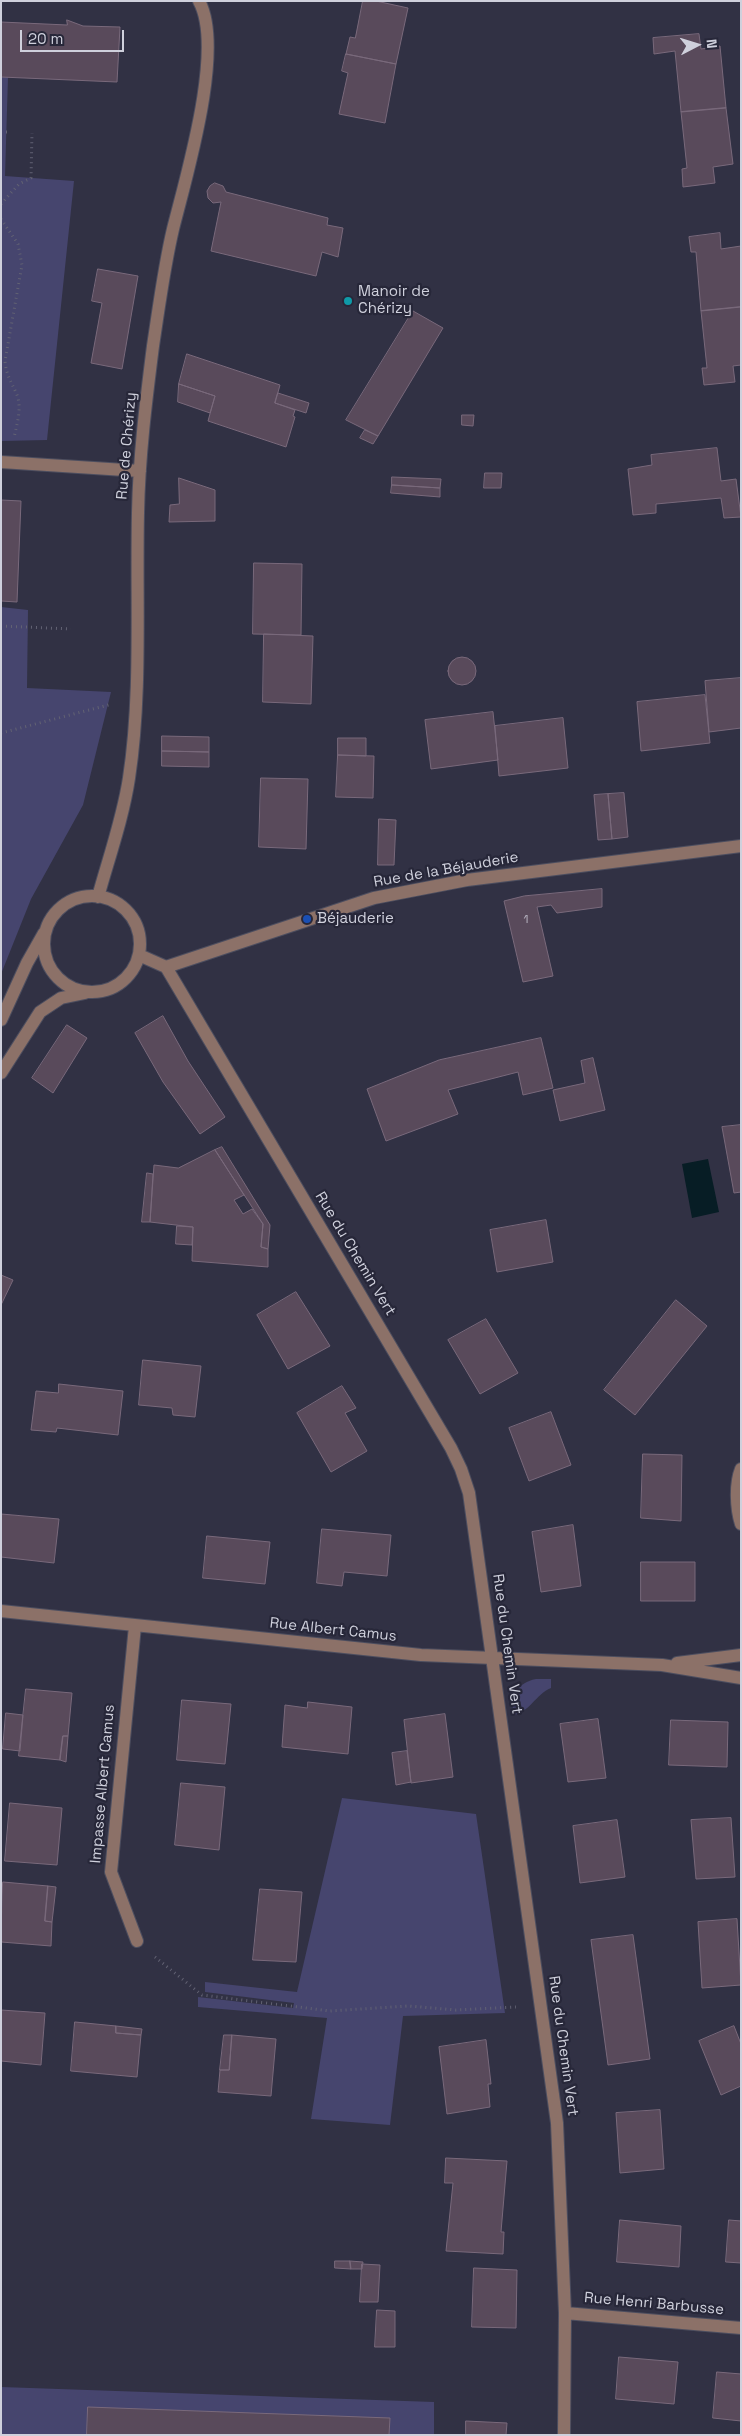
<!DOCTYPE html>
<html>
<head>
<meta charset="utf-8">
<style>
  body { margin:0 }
  #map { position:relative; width:742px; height:2436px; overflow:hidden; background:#313144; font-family:"Space Grotesk",sans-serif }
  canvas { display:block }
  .frame { position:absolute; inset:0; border:2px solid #cfd0dc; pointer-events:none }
  .north { position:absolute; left:672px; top:20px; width:50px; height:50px; -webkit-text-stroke:4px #272739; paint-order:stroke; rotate:85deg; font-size:14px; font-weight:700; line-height:20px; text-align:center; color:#cfd0dc }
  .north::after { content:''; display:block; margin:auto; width:18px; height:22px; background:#cfd0dc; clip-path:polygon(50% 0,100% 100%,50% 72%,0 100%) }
  .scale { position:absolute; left:20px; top:30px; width:104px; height:22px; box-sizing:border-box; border:2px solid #cfd0dc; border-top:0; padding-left:6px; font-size:15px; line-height:18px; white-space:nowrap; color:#cfd0dc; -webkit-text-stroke:4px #272739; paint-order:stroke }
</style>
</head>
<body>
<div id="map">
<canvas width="742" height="2436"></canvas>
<div class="frame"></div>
<div class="north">N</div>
<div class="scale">20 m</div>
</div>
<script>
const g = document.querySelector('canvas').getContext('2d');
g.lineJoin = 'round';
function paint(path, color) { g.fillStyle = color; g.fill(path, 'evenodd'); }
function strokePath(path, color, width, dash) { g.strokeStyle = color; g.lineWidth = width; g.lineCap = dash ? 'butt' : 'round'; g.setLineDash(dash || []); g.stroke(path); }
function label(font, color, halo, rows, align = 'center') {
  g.font = font + ' "Space Grotesk",sans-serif'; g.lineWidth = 4.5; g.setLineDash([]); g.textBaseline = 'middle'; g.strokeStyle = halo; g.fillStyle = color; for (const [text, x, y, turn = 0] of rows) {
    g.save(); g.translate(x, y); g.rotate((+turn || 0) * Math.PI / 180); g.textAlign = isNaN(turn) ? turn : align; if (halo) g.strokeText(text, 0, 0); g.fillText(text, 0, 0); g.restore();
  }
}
paint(new Path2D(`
  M1,77H8L5,176L74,181L47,440L1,441Z
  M1,607L28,610L27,688L111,692L83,805L31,899L1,974Z
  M536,1679H551V1688C536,1694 529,1713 513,1715C512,1696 516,1683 536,1679Z
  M342,1798L476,1814L505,2013L403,2016L390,2125L311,2119L327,2018L198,2007V1997L293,2008L294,2003L205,1992V1982L297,1992Z
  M1,2387L434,2402V2435H389L88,2408L87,2435H1Z`), '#46456e');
paint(new Path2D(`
  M708,1159L719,1212L692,1218L682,1164Z`), '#071d25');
const building = new Path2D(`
  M363,1H376L408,8L396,64L346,54L350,37L355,38Z
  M67,20L83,26L120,27L117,82L1,77V22L67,25Z
  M699,34L701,49L720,46L726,108L681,112L675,51L654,54L653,38Z
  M346,54L396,64L385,123L339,114L348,73L342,71Z
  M726,108L733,164L713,167L715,183L683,187L682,169L687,168L681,112Z
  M215,183L223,186L226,192L328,218L327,225L343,228L338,257L322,252L316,276L211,251L221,202L213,203L208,198L207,191L210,186Z
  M720,233L721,249L741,246V307L701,311L696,252H691L689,237Z
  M98,269L138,276L122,369L91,363L102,303L92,301Z
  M741,307V365L733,366L735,382L704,385L702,368H707L701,311Z
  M413,311L443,328L378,436L346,420Z
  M187,354L280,385L275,403L295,410L293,416L295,417L286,447L208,421L215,396L179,384Z
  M179,384L215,396L210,413L178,402Z
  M278,393L309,403L306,413L275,403Z
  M462,415H474L473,426L462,425Z
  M365,430L378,436L373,444L360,438Z
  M717,448L721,481L736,479L741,517L724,518L721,498L656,504V513L633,515L628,469L652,465L651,455Z
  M485,473H502L501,488H484Z
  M392,477L441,479L440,488L392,485Z
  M179,478L215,490V521L169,522L170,505L179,504Z
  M392,485L440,488V497L391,493Z
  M1,500L21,501L17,602L1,601Z
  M254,563L302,564L301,635L253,634Z
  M264,634L313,636L311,704L263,702Z
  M448 671a14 14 0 1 1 28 0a14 14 0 1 1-28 0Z
  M741,678V728L709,732L705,681Z
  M705,695L710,743L641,751L637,702Z
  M493,712L498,760L431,769L425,720Z
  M563,718L568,768L499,776L495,726Z
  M162,736L209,737V752L162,751Z
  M338,738H366V756L338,755Z
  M162,751L209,752V767L162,766Z
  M338,755L374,756L373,798L336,797Z
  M261,778L308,779L306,849L259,847Z
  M624,793L628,837L612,839L608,794Z
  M608,794L612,839L598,840L594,795Z
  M379,819L396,820L394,865H378Z
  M602,889V907L557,913L551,905L537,907L553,976L523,982L504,901L524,896Z
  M163,1016L188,1061L225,1117L200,1134L163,1082L135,1033Z
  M67,1025L87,1038L53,1093L32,1078Z
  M541,1038L553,1088L523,1095L518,1072L448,1090L458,1114L386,1141L367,1089L439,1060Z
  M593,1058L605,1110L560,1121L553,1090L585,1083L581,1061Z
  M741,1125V1192L734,1193L722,1127Z
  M222,1147L270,1225L268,1249L261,1247L263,1224L215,1150Z
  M215,1150L244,1195L234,1200L243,1214L252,1209L263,1224L261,1247L268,1249V1267L192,1261L193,1227L150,1222L154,1165L178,1168Z
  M147,1173L153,1174L150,1222H142Z
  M546,1220L553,1262L497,1272L490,1230Z
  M177,1226L193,1227L192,1245L176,1244Z
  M1,1275L13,1280L1,1305Z
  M296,1292L330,1346L288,1369L257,1315Z
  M676,1300L707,1326L635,1415L604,1390Z
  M486,1319L518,1373L480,1394L448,1340Z
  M143,1360L201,1366L195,1417L173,1415L172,1408L139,1405Z
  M59,1384L123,1391L118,1435L57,1428L56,1432L31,1430L36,1391L58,1393Z
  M342,1386L356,1408L345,1413L367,1451L331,1472L297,1413Z
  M551,1412L571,1465L529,1481L509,1428Z
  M643,1454L682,1455L681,1521L641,1518Z
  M1,1514L59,1519L54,1563L1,1557Z
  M573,1525L581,1586L541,1592L532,1532Z
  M322,1529L391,1535L387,1576L344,1572L342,1586L317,1583Z
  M207,1536L270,1542L265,1584L203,1578Z
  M641,1562H695V1601H641Z
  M26,1689L72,1693L68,1736H63L60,1760L19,1756Z
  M182,1700L231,1704L225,1764L177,1760Z
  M308,1702L352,1707L348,1754L282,1747L285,1705L307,1708Z
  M6,1713L23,1715L20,1751L3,1749Z
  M445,1714L453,1777L411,1783L404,1720Z
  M598,1719L606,1778L568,1782L560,1724Z
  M671,1720L728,1722L727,1767L669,1765Z
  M63,1736H68L66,1762L60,1760Z
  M407,1751L411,1782L396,1785L392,1753Z
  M181,1783L225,1787L219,1850L175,1845Z
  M10,1803L62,1808L57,1865L5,1861Z
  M731,1818L735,1877L696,1879L691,1820Z
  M617,1820L625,1877L580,1883L573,1826Z
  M3,1882L48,1886L45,1921L52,1922L51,1946L1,1942Z
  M48,1886L56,1887L52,1922L45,1921Z
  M260,1889L302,1892L296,1962L253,1960Z
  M737,1919L741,1985L702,1988L698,1922Z
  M633,1935L650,2059L608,2065L591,1940Z
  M1,2010L45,2013L41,2065L1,2061Z
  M75,2022L116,2026V2033L141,2035L137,2077L71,2071Z
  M116,2026L142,2029L141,2035L116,2033Z
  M734,2026L741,2044V2086L721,2095L699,2041Z
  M224,2035H232L229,2070H220Z
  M232,2035L276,2039L271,2096L218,2092L220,2070H229Z
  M486,2040L491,2084H488L490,2107L447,2114L439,2047Z
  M660,2110L664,2169L620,2173L616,2113Z
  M446,2158L507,2161L501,2232H504L503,2254L446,2251L453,2183H445Z
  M620,2220L681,2226L679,2267L617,2262Z
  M729,2220L741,2221V2263L726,2262Z
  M335,2261H350L351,2269L335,2268Z
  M350,2261L363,2262L362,2269H351Z
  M362,2264L380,2265L378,2302H360Z
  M474,2268L517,2270L516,2328L472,2327Z
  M377,2310L395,2311V2347H375Z
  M619,2357L678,2362L674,2404L616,2399Z
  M717,2372L741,2374V2421L713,2418Z
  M88,2407L390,2418L389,2435H87Z
  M466,2421L507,2423L506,2435H466Z`);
paint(building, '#594a5b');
strokePath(building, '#79697b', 1);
const minor = new Path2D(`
  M1,462L140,471
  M44 944a48 48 0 1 1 96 0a48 48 0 1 1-96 0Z
  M98,897C109,857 123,818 129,778C142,693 136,600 138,513C139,457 146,401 153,346C159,307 164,267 173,229C186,177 225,48 199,1
  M139,955L166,967L451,1448L461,1469L469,1493L557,2123L565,2313L564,2435
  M166,967L374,898L467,880L741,846
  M1,1020L27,963L44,933
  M1,1073L40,1012L61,998L85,993
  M741,1469C735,1484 736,1508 741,1524
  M1,1611L421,1655L662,1665L741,1678
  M135,1626L111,1872L137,1941
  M677,1663L741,1655
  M565,2313L741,2328`);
strokePath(minor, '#4d4e5f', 14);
strokePath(new Path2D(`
  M1,132H9
  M1,204L19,184L31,178L32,133
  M1,219L18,244L22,265L5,361C6,375 12,383 17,395C22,409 17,423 14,438
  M1,626L71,629
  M1,733L112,704
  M155,1957L202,1995L330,2011L408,2006L456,2010L516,2007`), '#626273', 3, [1, 4]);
strokePath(minor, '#8c7168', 12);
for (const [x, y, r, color] of [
  [348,301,5,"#0f9aa8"],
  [307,919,5,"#1a4fb4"]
]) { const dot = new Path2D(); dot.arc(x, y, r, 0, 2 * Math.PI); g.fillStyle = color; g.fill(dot); strokePath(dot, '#272739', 2); }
label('12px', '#b2aebc', null, [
  ["1",526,920]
]);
label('15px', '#cfd0dc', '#272739', [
  ["Manoir de",358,292],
  ["Chérizy",358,309],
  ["Béjauderie",317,919]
], 'left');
label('15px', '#cfd0dc', '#272739', [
  ["Rue de Chérizy",127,446,-85],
  ["Rue de la Béjauderie",446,870,-10],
  ["Rue du Chemin Vert",355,1254,59],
  ["Rue Albert Camus",333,1630,6],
  ["Rue du Chemin Vert",507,1644,82],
  ["Impasse Albert Camus",103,1784,-85],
  ["Rue du Chemin Vert",563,2046,82],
  ["Rue Henri Barbusse",654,2304,5]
]);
</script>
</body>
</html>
